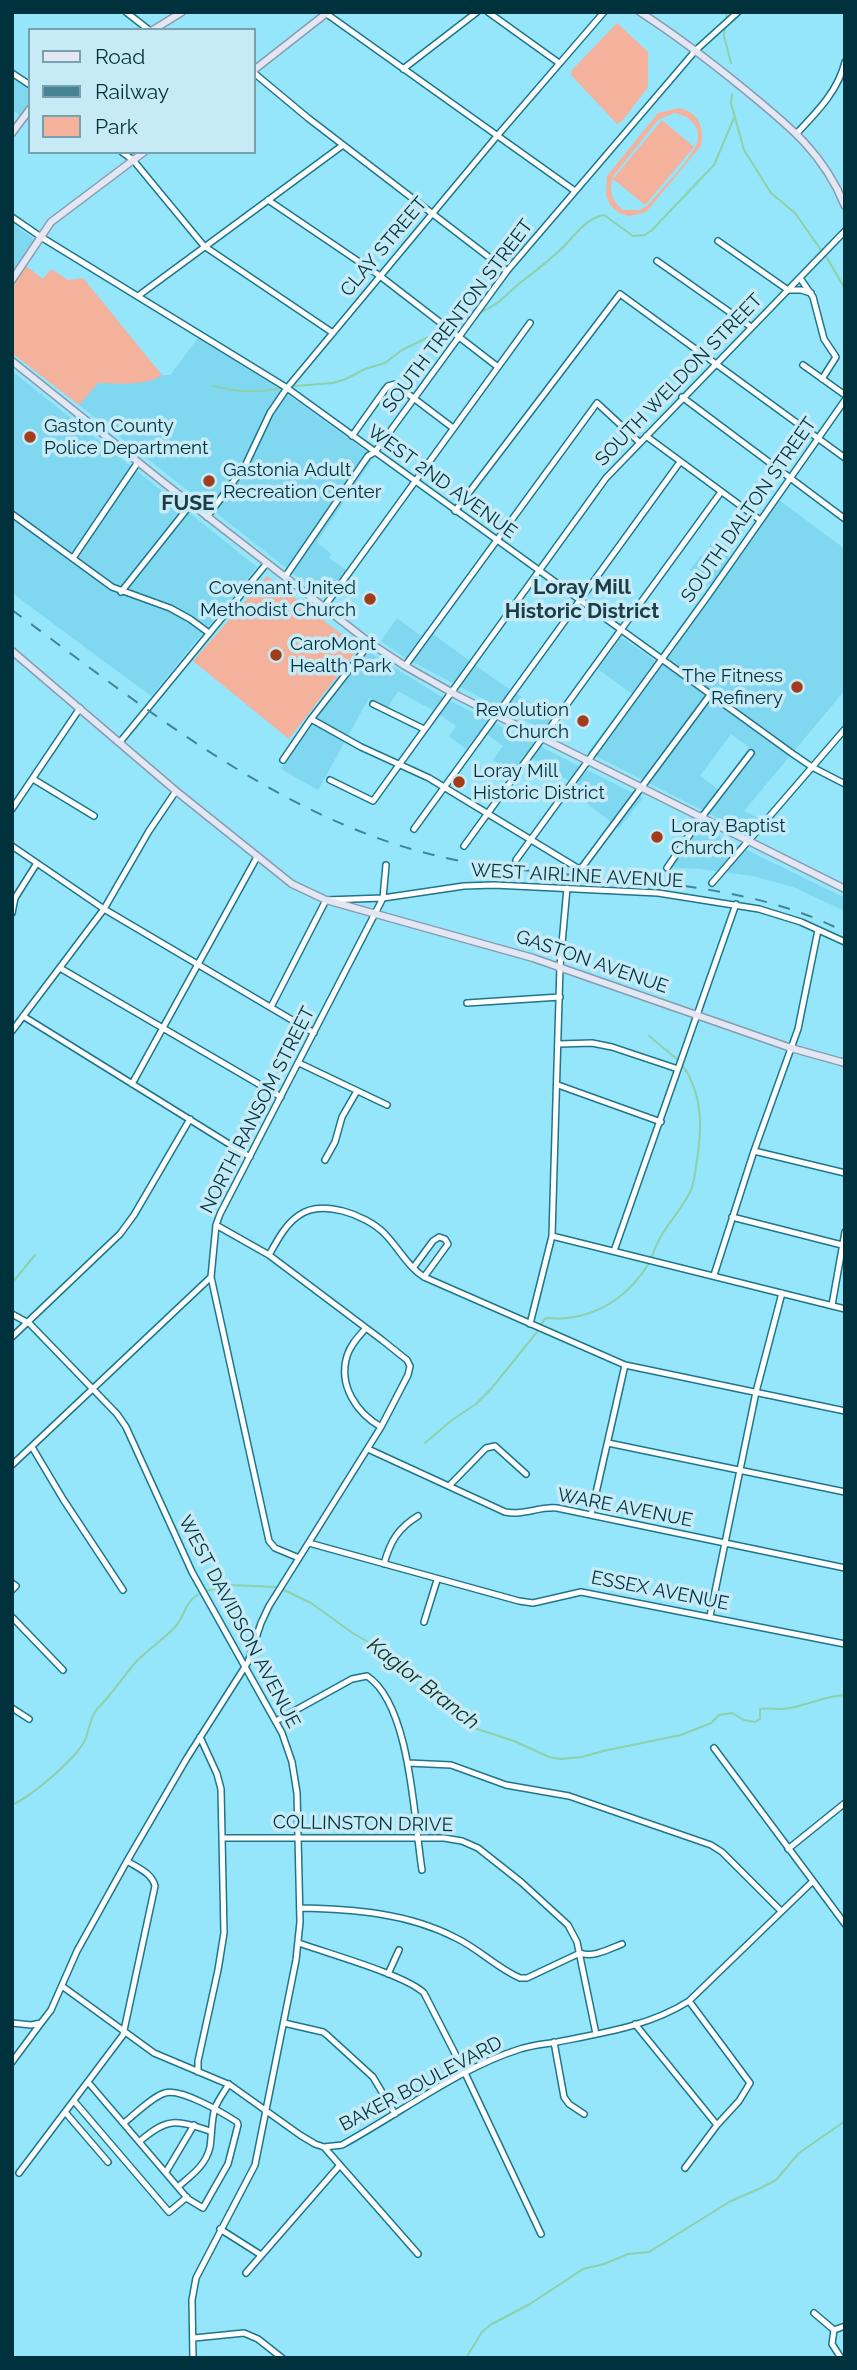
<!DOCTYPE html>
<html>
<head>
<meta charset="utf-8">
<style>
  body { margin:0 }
  #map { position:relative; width:857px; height:2370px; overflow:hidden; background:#95e5fb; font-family:Raleway,sans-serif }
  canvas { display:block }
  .frame { position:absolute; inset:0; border:14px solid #00323d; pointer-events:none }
  .legend { position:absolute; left:28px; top:28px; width:228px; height:126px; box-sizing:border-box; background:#c6ebf7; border:2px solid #77a1ad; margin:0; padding:9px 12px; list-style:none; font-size:21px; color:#00323d }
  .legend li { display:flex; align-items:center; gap:14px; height:35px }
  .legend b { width:35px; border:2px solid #77a1ad }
</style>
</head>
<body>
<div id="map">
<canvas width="857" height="2370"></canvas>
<div class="frame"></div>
<ul class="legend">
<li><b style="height:9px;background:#e3e6f3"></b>Road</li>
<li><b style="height:9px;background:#448494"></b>Railway</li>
<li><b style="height:19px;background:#f4b19c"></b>Park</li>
</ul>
</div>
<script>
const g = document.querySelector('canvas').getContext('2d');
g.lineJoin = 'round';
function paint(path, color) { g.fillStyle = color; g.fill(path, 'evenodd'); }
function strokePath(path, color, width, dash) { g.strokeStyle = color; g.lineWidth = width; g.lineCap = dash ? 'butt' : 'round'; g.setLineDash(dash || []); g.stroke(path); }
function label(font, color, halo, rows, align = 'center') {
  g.font = font + ' Raleway,sans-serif'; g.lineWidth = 7; g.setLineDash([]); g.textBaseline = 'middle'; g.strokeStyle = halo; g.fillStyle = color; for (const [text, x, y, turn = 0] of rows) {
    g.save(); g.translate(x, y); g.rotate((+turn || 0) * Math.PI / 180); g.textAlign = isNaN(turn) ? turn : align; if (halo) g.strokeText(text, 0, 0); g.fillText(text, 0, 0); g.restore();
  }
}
paint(new Path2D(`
  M12,76L24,84L30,76V118L22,113L20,116L12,110Z
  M12,223L36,241L12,275Z
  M198,338L280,389L374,457L317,542L331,554L329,558L353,575L332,604L79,405L98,383H137L162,375H170Z
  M12,371L257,567L151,696L12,593Z
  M779,500L845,549V690L744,811L762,820L749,834L588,752L632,694L598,669L621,637L655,661L710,585L690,570L701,555L703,556L711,544L736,562ZM731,734L749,747L719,790L700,776Z
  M397,618L421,636L426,629L493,678L559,722L551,733L543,730L405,658L381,641Z
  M369,652L442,697L643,798L619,828L571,791L575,785L526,754L512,773L493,760L503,746L481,730L466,749L449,736L456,726L434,711L398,691L388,707L369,698L318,790L281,769L311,724Z
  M694,824L845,898V911L793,887L753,876L700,869L663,867Z`), '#80d7f0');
paint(new Path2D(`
  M617,23L648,52V87L623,120L617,124L571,75L572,70Z
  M679,108C698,112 705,127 701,146L646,212L629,216L619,213L610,205L606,195L607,176L658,113ZM674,113C689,115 702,127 697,143C691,160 660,190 648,205L640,210H623C611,200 608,190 614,175L658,120Z
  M662,120L694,147L645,205L613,179Z
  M26,266L43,279L51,269L68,280L83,278L162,375C143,387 119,383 98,383L79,405L12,353V287Z
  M267,576L359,648L289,739L193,661Z`), '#f4b19c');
strokePath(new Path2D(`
  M726,17L727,12
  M725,27L724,36L731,63
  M732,94L731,103L744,150L771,193L795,213L821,250
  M826,256L845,289
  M481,312C502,303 505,295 520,283C536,270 552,259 566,244C578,232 587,218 604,215L633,236L645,235L652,230L714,165L734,118
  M450,326L470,316
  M213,386C237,392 256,393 280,388
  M295,386L333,383L346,379L365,369L385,363L402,350L443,330
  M649,1036L678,1060
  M652,1257C659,1231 679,1215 690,1192C694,1185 695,1174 696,1166C702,1132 704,1096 683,1066
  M12,1283L35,1255
  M540,1325L546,1318C553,1318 561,1319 568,1318C603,1314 631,1293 649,1263
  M425,1443L452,1420L476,1404L491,1389L537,1332
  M284,1590L311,1603L354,1634L398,1659L418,1675L456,1713L477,1729L514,1741L549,1757L560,1759L582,1757L603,1751L681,1735L711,1723L719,1715L732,1713L744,1720L755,1722L760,1719V1709C770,1707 778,1711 789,1708C808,1705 825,1696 845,1695
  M206,1591L230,1585L275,1587
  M12,1805C33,1795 73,1761 84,1742C90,1731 89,1717 98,1708C112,1694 122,1678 135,1663C147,1650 163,1640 175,1627C186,1615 183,1604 199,1594
  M466,2358L482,2332L490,2325L530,2304L583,2269L604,2264L628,2254L649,2252L729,2202L761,2188L776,2180L799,2153L845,2121`), '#8dd1a9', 2);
const minor = new Path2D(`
  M126,12L149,30
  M324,12L575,191
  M488,12L559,63
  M403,69L477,12
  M12,73L30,85
  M254,73L308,118L507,271
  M797,133C817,112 838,91 845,62
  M122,152L133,160L204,246L333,333
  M268,200L380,276L498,367
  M12,217L41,237L287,388L793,754L812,767L845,784
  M718,241L788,290H801L811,293
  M657,261L751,327
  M800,278L813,297L824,339L836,357L822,379
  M138,296L343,145
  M803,365L845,395
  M682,397L845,519
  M352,436L384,391L388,386L395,384L453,428
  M646,436L760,520
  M455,511L620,294L845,458
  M12,514L112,587L170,608L190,619L209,633
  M207,517L245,466L270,413L287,388L497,136L604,12
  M73,558L138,462
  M285,577L368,456L375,452L507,271L696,50L738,12
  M121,592L191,504
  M324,607L530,323
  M405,666L597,403L639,442
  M373,704L424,729
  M311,719L361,747L429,778L579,869L583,866L710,695
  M120,742L267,563
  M283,760L311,719L370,643
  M33,779L94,816
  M330,780L373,801L606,478L845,231
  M12,809L80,708
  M414,829L680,462
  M12,846L104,909L314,1033
  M464,846L721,492
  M516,860L707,597L845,400
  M667,868L701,818L751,753
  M712,883L845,729
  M12,913L15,898L37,863
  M60,968L281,1097
  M467,1003L560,997
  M271,1007L326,900L383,898L464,886L494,885L658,893L759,909L801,922L845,942
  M23,1016L250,1157
  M12,1031L104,909L149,831L176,791
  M559,1044L592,1043L612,1047L678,1069
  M299,1063L387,1105
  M132,1084L257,857
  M558,1085L661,1122
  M754,1151L845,1173
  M325,1160L335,1142L342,1117L357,1091
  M732,1217L842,1245
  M552,1236L845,1309
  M614,1251L736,904
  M269,1255C277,1241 285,1225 298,1216C321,1198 366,1215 384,1233C398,1247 407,1266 424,1277L625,1365L845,1411
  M413,1268L433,1241L439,1237L445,1239L448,1244L424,1277
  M714,1275L754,1151L798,1029L818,930
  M211,1277L269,1541L275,1548L299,1558
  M832,1305L845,1232
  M12,1314L30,1324L117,1414L126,1427L192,1572L282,1733L292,1762L297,1793L300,1922L296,1960L255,2165L196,2278L192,2300L193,2358
  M530,1324L552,1236L560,966L567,888
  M366,1328C359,1336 350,1345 347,1356C338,1386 357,1413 381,1427
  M12,1337L120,1234L134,1215L190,1119
  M608,1443L845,1492
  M32,1447L63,1499L123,1590
  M368,1449L505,1512C524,1516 539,1506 557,1508L845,1568
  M12,1465L211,1277L216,1225L220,1214L383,898L386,865
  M449,1486L486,1448L495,1446L526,1474
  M591,1515L625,1365
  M309,1543L519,1601L533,1603L581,1592L845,1644
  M384,1564C390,1542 398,1528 418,1516
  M12,1583L16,1586L12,1590
  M710,1616L756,1392L782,1293
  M12,1617L63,1670
  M424,1622L437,1580
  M12,1708L29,1719
  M276,1721L352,1679L367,1676C411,1705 414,1821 422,1870
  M714,1748L845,1924
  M408,1763L451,1765L506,1785L569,1796L711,1845L722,1852L781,1911
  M223,1838H444L462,1841L478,1848L521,1882L568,1925L577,1942L596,2034
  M788,1849L845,1803
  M300,1908C353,1909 408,1913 456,1938C479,1949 497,1968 520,1978H527L580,1953C593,1958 609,1949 622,1944
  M299,1943C326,1953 406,1975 424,1993L465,2073L541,2234
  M388,1974L399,1950
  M62,1986L154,2053L230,2085L300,2135L315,2144L324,2147L418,2254
  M12,2023L31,2025L41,2023L51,2010L77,1951L127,1861L187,1758L248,1662L261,1623L269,1606L381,1427L408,1375L410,1366L407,1360L382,1340L269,1255L216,1225
  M284,2023L323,2032L327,2035L373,2077L395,2114
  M635,2024L717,2125
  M554,2042L564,2097L569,2104L584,2114
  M12,2062L41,2023
  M198,2072V2061L218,1970L224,1933L221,1789L217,1774L200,1737
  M88,2082L188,2199L203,2208L228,2164L238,2125L237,2122C223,2113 181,2088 165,2093C153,2096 134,2115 124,2123
  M74,2101L169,2212L187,2197
  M65,2112L108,2162
  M140,2141C168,2117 176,2120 210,2131
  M324,2147L342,2145C399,2114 459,2068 520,2049C532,2045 545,2044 557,2042C602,2033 650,2026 689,2001L812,1882
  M685,2168L717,2125L739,2101L750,2083L689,2001
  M166,2172L194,2125
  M19,2173L123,2035L155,1886C152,1873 138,1868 127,1861
  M179,2186C192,2175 206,2165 210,2147C212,2134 211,2121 215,2108C218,2100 224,2092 229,2084
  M220,2229L261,2255
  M246,2273L340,2165
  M814,2313L834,2330L845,2326
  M834,2330L832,2344L841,2358
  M194,2338L244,2333L258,2339L282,2358`);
const major = new Path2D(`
  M640,12C677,36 711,62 744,89C788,125 823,152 845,206
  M153,30L182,12
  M254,70L328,12
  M12,133L30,109
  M12,280L51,222L144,152
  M12,361L163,482L370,643L405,666L458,696L845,889
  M12,651L176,791L292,884L326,900L533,958L791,1048L845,1063`);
strokePath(minor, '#1f768a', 8);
strokePath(major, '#879cae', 9);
strokePath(minor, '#fff', 5);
strokePath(major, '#e3e6f3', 6);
strokePath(new Path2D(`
  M12,610C144,707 283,822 446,858C577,886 723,869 845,932`), '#448494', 2, [12, 12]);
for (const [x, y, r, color] of [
  [30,437,7,"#a33c1b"],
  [209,481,7,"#a33c1b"],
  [370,599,7,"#a33c1b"],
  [276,655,7,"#a33c1b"],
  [797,687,7,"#a33c1b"],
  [583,721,7,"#a33c1b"],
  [459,782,7,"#a33c1b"],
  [657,837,7,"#a33c1b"]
]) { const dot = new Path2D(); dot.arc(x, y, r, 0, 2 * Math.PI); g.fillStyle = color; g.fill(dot); strokePath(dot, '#c6ebf7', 2.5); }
label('19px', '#00323d', '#c6ebf7', [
  ["CLAY STREET",384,247,-50],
  ["SOUTH TRENTON STREET",458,316,-53],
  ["SOUTH WELDON STREET",679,380,-46],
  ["WEST 2ND AVENUE",442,482,36],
  ["SOUTH DALTON STREET",749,510,-55],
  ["WEST AIRLINE AVENUE",577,876,3],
  ["GASTON AVENUE",592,962,19],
  ["NORTH RANSOM STREET",258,1110,-63],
  ["WARE AVENUE",625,1508,11],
  ["ESSEX AVENUE",660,1591,11],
  ["WEST DAVIDSON AVENUE",239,1622,62],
  ["COLLINSTON DRIVE",363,1824,1],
  ["BAKER BOULEVARD",421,2084,-28]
]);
label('19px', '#00323d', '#c6ebf7', [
  ["Gaston County",44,426],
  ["Police Department",44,448],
  ["Gastonia Adult",223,470],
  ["Recreation Center",223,492],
  ["Covenant United",356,588,"right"],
  ["Methodist Church",356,610,"right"],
  ["CaroMont",290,644],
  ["Health Park",290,666],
  ["The Fitness",783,676,"right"],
  ["Refinery",783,698,"right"],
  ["Revolution",569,710,"right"],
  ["Church",569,732,"right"],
  ["Loray Mill",473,771],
  ["Historic District",473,793],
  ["Loray Baptist",671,826],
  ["Church",671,848]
], 'left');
label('bold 21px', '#1c3d46', '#c6ebf7', [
  ["FUSE",188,504],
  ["Loray Mill",582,588],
  ["Historic District",582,612]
]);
label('italic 21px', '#123020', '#c6ebf7', [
  ["Kaglor Branch",423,1684,38]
]);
</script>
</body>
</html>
